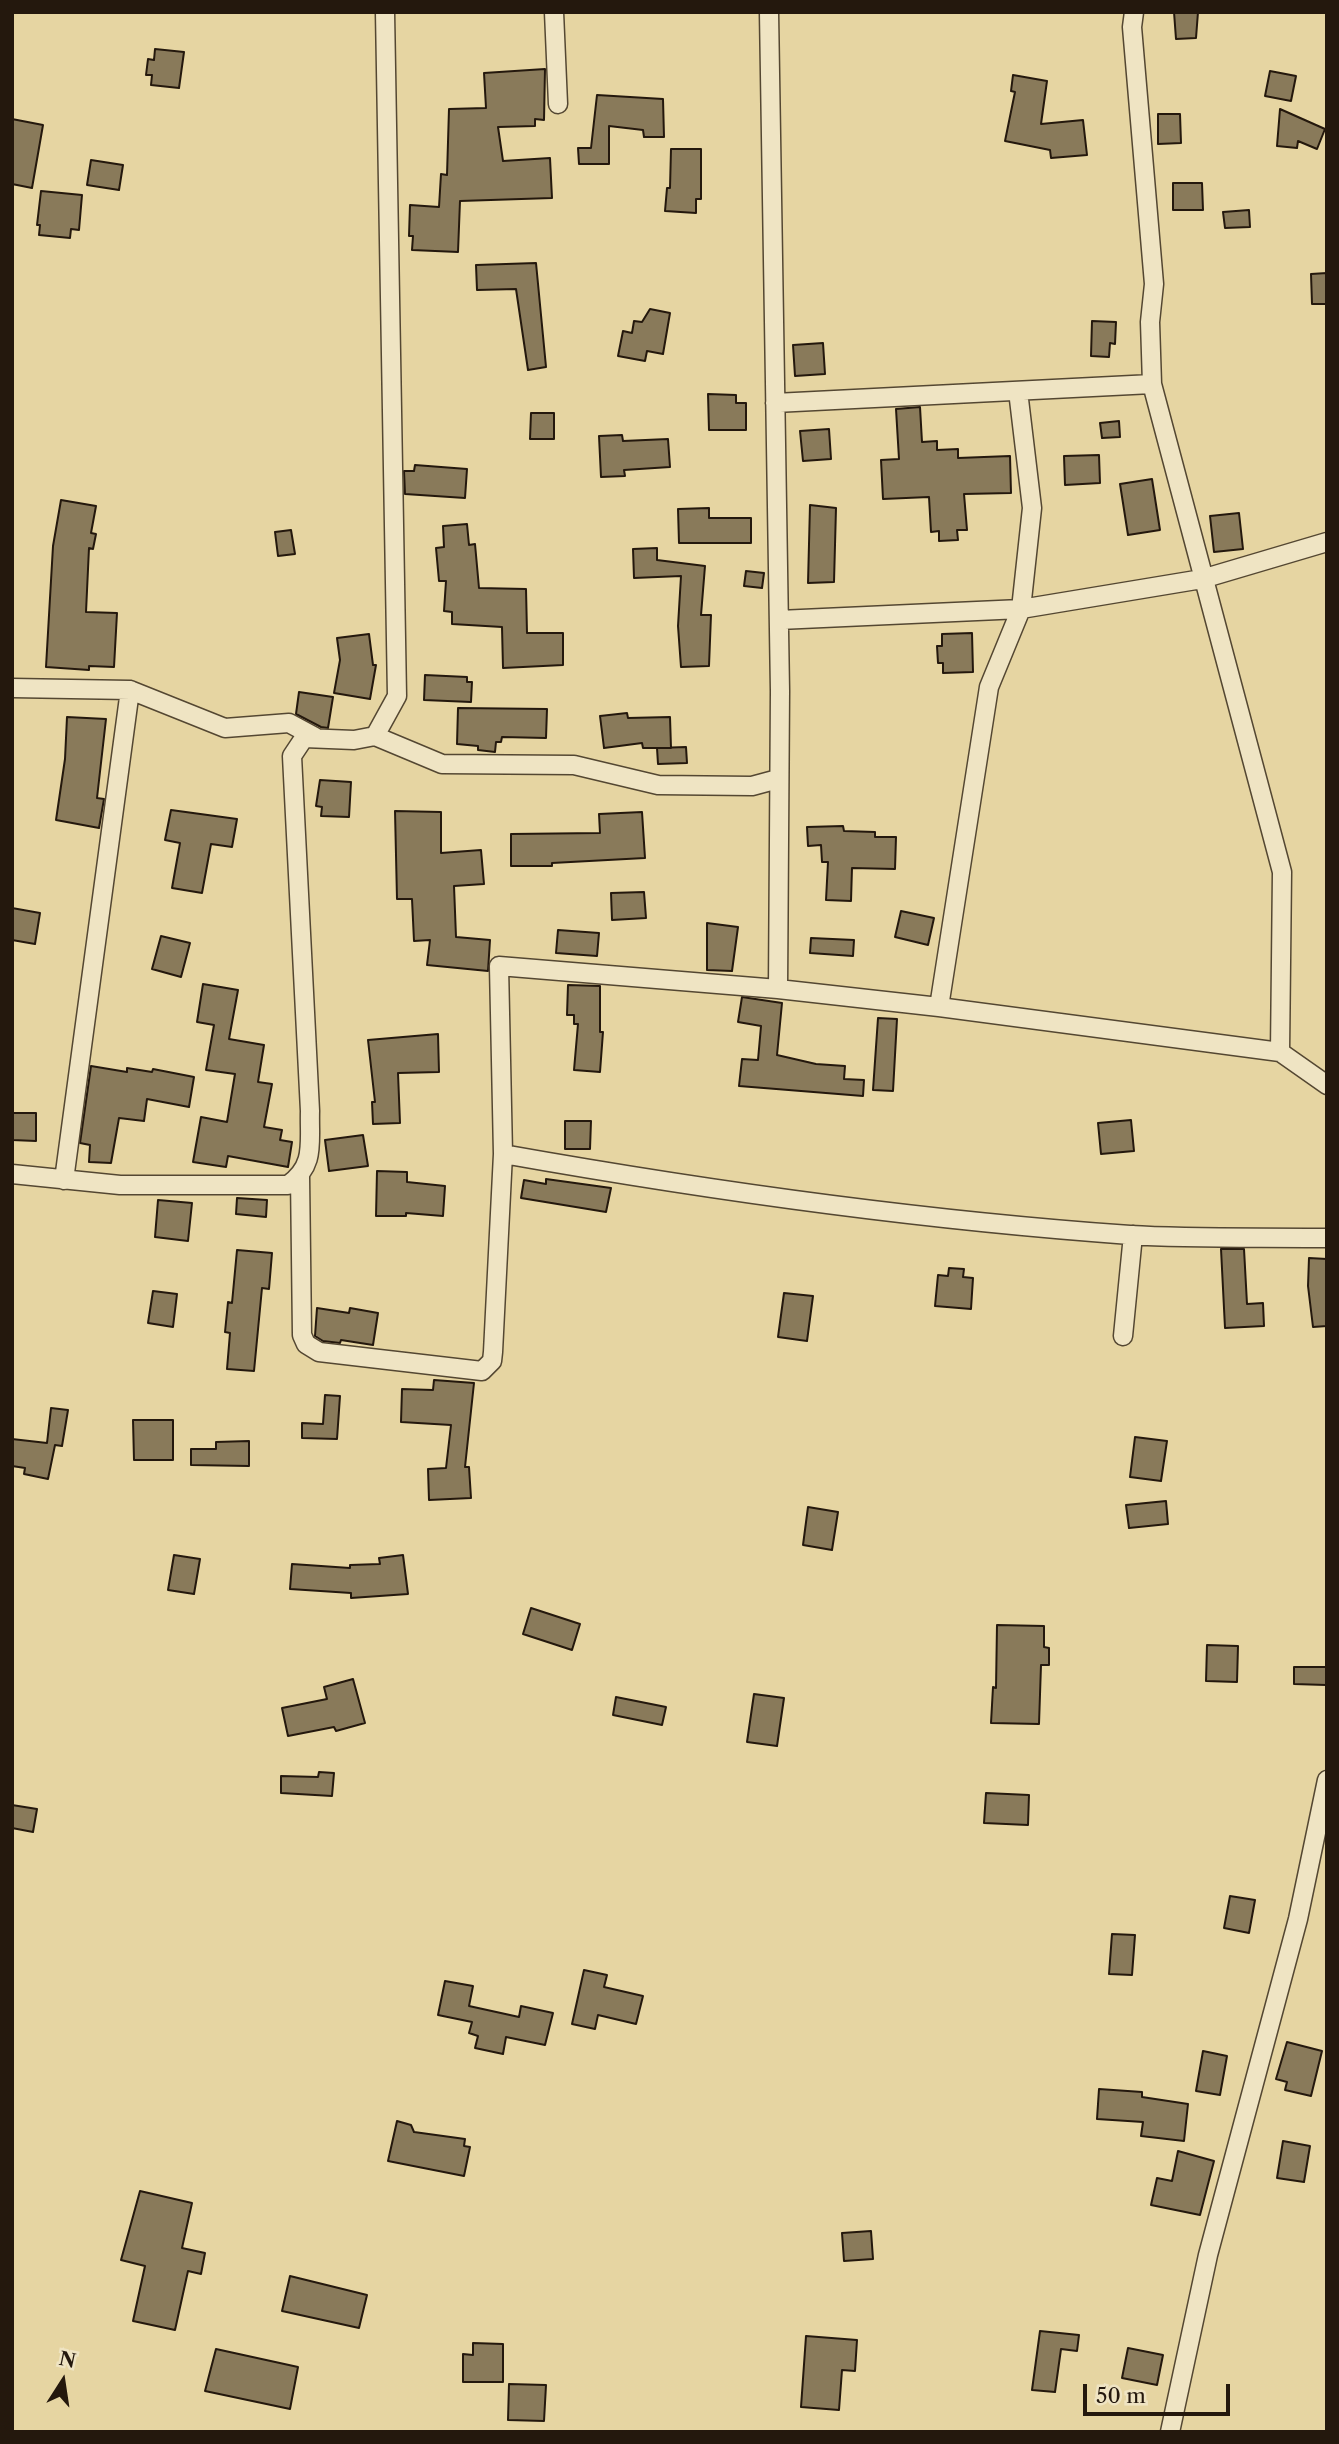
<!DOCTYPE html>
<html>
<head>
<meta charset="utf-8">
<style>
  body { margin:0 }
  #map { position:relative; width:1339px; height:2444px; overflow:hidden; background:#e6d5a2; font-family:"Libre Caslon Text",serif }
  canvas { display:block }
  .frame { position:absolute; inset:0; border:14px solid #24180d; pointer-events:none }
  .north { position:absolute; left:28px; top:2346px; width:70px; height:70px; -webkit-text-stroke:5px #efe4c3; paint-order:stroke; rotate:12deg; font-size:19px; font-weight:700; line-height:28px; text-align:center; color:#24180d }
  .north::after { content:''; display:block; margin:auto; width:24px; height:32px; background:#24180d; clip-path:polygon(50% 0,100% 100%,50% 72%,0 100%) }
  .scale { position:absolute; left:1083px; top:2384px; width:147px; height:32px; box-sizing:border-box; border:4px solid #24180d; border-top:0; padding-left:9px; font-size:21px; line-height:24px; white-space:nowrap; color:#24180d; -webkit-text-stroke:5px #efe4c3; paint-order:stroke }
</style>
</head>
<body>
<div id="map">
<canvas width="1339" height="2444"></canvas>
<div class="frame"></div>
<div class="north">N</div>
<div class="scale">50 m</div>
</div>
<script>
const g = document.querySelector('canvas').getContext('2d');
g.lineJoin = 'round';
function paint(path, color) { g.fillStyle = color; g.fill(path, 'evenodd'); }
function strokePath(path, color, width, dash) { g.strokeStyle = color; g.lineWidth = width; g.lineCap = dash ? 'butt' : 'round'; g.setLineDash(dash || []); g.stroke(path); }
const building = new Path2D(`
  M1174,12H1198L1196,38L1176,39Z
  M155,49L184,52L179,88L151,85L152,75H146L148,59L154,60Z
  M545,69L544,120L535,119V126L498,127L503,161L550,158L552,198L460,201L458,252L412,250L413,236H409L410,205L439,207L441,174L447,175L449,109L486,108L484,73Z
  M1270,71L1296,76L1291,101L1265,96Z
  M1013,75L1047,81L1041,124L1083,120L1087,155L1051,158L1050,150L1005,141L1015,92L1011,91Z
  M597,95L663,99L664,137H644L643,130L609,126V164H579L578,148H591Z
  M1280,109L1325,129L1317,149L1298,141L1297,148L1277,146Z
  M1158,114H1180L1181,143L1158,144Z
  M12,119L43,125L32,188L12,184Z
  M671,149H701V199H696V213L665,211L667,188H670Z
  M91,160L123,165L119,190L87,185Z
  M1173,183H1202L1203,210H1173Z
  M41,191L82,195L79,230L71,229L70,238L39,235L40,225H37Z
  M1249,210L1250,227L1225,228L1223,212Z
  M536,263L546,367L528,370L516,289L477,290L476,265Z
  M1327,273V304H1312L1311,274Z
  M650,309L670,313L663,354L647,351L645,361L618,356L623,331L632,333L634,321L642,322Z
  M1092,321L1116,322L1115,344L1110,343L1109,357L1091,356Z
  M823,343L825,374L795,376L793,345Z
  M708,394L736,395V403H746V430H709Z
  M920,407L922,442L937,441V450L958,449V458L1010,456L1011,493L964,494L967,530H957L958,540L939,541V531L931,532L929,497L883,499L881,460L899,459L896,409Z
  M531,413H554V439H530Z
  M1119,421L1120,437L1102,438L1100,423Z
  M829,429L831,459L803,461L800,431Z
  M622,435L623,441L668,439L670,467L624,470L625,476L601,477L599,436Z
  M1099,455L1100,483L1065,485L1064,456Z
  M415,465L467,469L465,498L405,494L404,471H414Z
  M1152,479L1160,530L1128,535L1120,484Z
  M61,500L96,506L91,533L96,534L93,549L89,548L86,612L117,613L114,667L89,666V670L46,667L53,546Z
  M810,505L836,508L834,582L808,583Z
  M709,508V518H751V543H679L678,509Z
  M1239,513L1243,549L1214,552L1210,516Z
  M467,524L469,545L475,544L479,588L526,589L527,633H563V665L503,668L502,627L452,624V612L444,611L446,581H439L436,548L444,547L443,526Z
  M291,530L295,554L278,556L275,532Z
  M657,548V560L705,566L701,615H711L709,666L681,667L678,626L681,576L634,578L633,549Z
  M746,571L764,573L762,588L744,586Z
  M972,633L973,672L943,673V663H938L937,646H942V634Z
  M369,634L373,665H376L370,699L334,693L340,660L337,638Z
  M425,675L467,677V682H472L471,702L424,700Z
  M299,692L333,697L328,728L321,727L296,714Z
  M458,708L547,709L546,738L502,737L501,742H496L495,752L478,750V746L457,744Z
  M627,713L628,718L670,717L671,748H643L642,743L604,748L600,716Z
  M67,717L106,719L97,798L104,799L99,828L56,820L65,759Z
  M686,747L687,763L658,764L657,748Z
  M320,780L351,782L349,817L321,816L322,807L316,806Z
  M171,810L237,819L232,847L211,844L202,893L172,888L180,843L165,840Z
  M395,811L441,812V853L481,850L484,884L454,886L456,937L490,940L488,971L427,965L430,940L414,941L412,899H397Z
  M642,812L645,858L552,863V866H511V834L600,833L599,814Z
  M843,826L844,831L875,832V837H896L895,869L852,868L851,901L826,900L828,862H822L821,845L808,846L807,827Z
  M644,892L646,918L612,920L611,893Z
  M12,908L40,913L35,944L12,940Z
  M901,911L934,918L928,945L895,937Z
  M707,923L738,927L732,971L707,970Z
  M558,930L599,933L597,956L556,953Z
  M161,936L190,943L181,977L152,969Z
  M811,938L854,940L853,956L810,953Z
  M203,984L238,990L229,1039L264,1045L258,1082L272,1084L264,1127L282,1130L280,1140L292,1142L288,1167L228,1156L226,1167L193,1162L201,1117L227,1122L235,1074L206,1070L214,1025L197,1022Z
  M568,985L600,986V1032H603L600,1072L574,1070L578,1024H574V1015H567Z
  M742,997L782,1003L777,1055L816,1064L845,1066L844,1079L864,1080L863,1096L739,1086L742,1059L758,1060L761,1026L738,1022Z
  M878,1018L897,1019L893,1091L873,1090Z
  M438,1034L439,1072L398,1073L400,1123L373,1124L372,1102H375L368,1040Z
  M91,1066L127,1072V1068L152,1072L153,1069L194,1077L189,1107L147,1099L144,1121L119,1118L111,1163L89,1162L90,1145L80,1143Z
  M12,1113H36V1141L12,1140Z
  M1131,1120L1134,1151L1101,1154L1098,1123Z
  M565,1121H591L590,1149H565Z
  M363,1135L368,1166L329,1171L325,1140Z
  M377,1171L407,1172V1182L445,1186L443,1216L406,1213V1216H376Z
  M546,1179L611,1188L606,1212L521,1198L524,1180L546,1184Z
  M237,1198L267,1200L266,1217L236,1214Z
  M158,1200L192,1203L188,1241L155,1237Z
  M1221,1249H1244L1247,1304L1263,1303L1264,1326L1225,1328Z
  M237,1250L272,1253L269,1289L262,1288L254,1371L227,1369L230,1333L225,1332L228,1302L232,1303Z
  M1309,1258L1327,1259V1326L1313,1327L1308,1286Z
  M949,1268L964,1269L963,1277L973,1278L971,1309L935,1306L938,1275L948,1276Z
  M153,1291L177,1294L173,1327L148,1323Z
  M784,1293L813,1296L807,1341L778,1337Z
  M317,1308L349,1313L350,1308L378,1313L373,1345L341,1340L340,1343L323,1341L315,1336Z
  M434,1380L474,1383L465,1467H469L471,1498L429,1500L428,1469L446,1468L451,1425L401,1422L402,1389L433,1390Z
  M325,1395L340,1396L337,1439L302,1438V1423L323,1424Z
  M51,1408L68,1410L62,1446L55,1445L48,1479L24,1474L25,1468L12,1466V1439L47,1443Z
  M133,1420H173V1460H134Z
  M1135,1437L1167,1441L1161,1481L1130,1477Z
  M249,1441V1466L191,1465V1449H216V1442Z
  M1166,1501L1168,1524L1129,1528L1126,1505Z
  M808,1507L838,1512L832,1550L803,1545Z
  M174,1555L200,1559L194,1594L168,1590Z
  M403,1555L408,1594L351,1598V1593L290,1589L292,1564L350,1568V1565L380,1564L379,1558Z
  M531,1608L580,1624L572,1650L523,1634Z
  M997,1625L1044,1626V1647L1049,1648V1665H1041L1039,1724L991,1723L993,1687L996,1688Z
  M1207,1645L1238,1646L1237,1682L1206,1681Z
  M1294,1667H1326V1685L1294,1684Z
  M353,1679L365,1723L336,1731L334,1727L288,1736L282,1708L327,1699L324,1687Z
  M754,1694L784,1698L777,1746L747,1742Z
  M616,1697L666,1707L662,1725L613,1715Z
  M319,1772L334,1773L332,1796L281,1793V1776L318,1777Z
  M986,1793L1029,1795L1028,1825L984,1823Z
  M12,1805L37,1809L33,1832L12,1828Z
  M1230,1896L1255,1900L1249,1933L1224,1928Z
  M1112,1934L1135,1935L1132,1975L1109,1974Z
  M584,1970L607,1975L604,1987L643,1996L636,2024L598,2015L595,2029L572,2024Z
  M445,1981L473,1986L469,2006L519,2017L521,2006L553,2013L545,2045L506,2037L503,2054L475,2048L478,2036L469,2033L472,2022L438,2015Z
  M1287,2042L1322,2051L1311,2096L1285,2090L1287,2082L1276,2079Z
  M1203,2051L1227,2056L1220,2095L1196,2091Z
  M1099,2089L1142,2092V2097L1188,2104L1184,2141L1141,2136L1143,2122L1097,2119Z
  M397,2121L411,2125L414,2132L465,2139L464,2146L470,2147L464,2176L388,2161Z
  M1283,2141L1310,2146L1304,2182L1277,2178Z
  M1178,2151L1214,2161L1200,2215L1151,2205L1157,2178L1172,2181Z
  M140,2191L192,2203L182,2248L205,2253L201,2274L188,2271L175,2330L133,2321L145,2266L121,2260Z
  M871,2231L873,2259L844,2261L842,2233Z
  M290,2276L367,2295L359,2328L282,2311Z
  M1040,2331L1079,2335L1077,2351L1061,2349L1055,2392L1032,2390Z
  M806,2336L857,2340L855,2371L842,2370L839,2410L801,2407Z
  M473,2343L503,2344V2382H463V2354L473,2355Z
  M1128,2348L1163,2355L1157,2385L1122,2378Z
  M216,2349L298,2367L290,2409L205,2391Z
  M509,2384L546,2385L544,2421L508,2420Z`);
paint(building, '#897a5a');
strokePath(building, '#24180d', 2);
const street = new Path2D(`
  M554,12L558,104
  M769,12L780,691L778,989
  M1134,12L1132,27L1154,284L1150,322L1152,384L1282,872L1280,1052L1327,1085
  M775,403L1152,384
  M779,620L1021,609L1202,579L1327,542
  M12,688L130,690L225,728L289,723L315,737
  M375,736L442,764L574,765L658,785L752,786L778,779
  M939,1007L989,687L1021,609L1032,508L1018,391
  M503,1154C711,1191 919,1220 1130,1235C1195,1239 1261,1237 1327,1238
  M12,1174L120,1185H288C316,1165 309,1143 310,1111L292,756L304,738L354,740L375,736L397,696L385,12
  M300,1176L302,1335L306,1344L319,1352L482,1371L492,1361L493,1352L503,1154L499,966L778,989L939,1007L1280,1052
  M64,1180L130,690
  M1123,1336L1133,1235
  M1170,2432L1208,2255L1298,1919L1327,1780`);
strokePath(street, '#544732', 21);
strokePath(street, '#efe4c3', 18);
</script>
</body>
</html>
